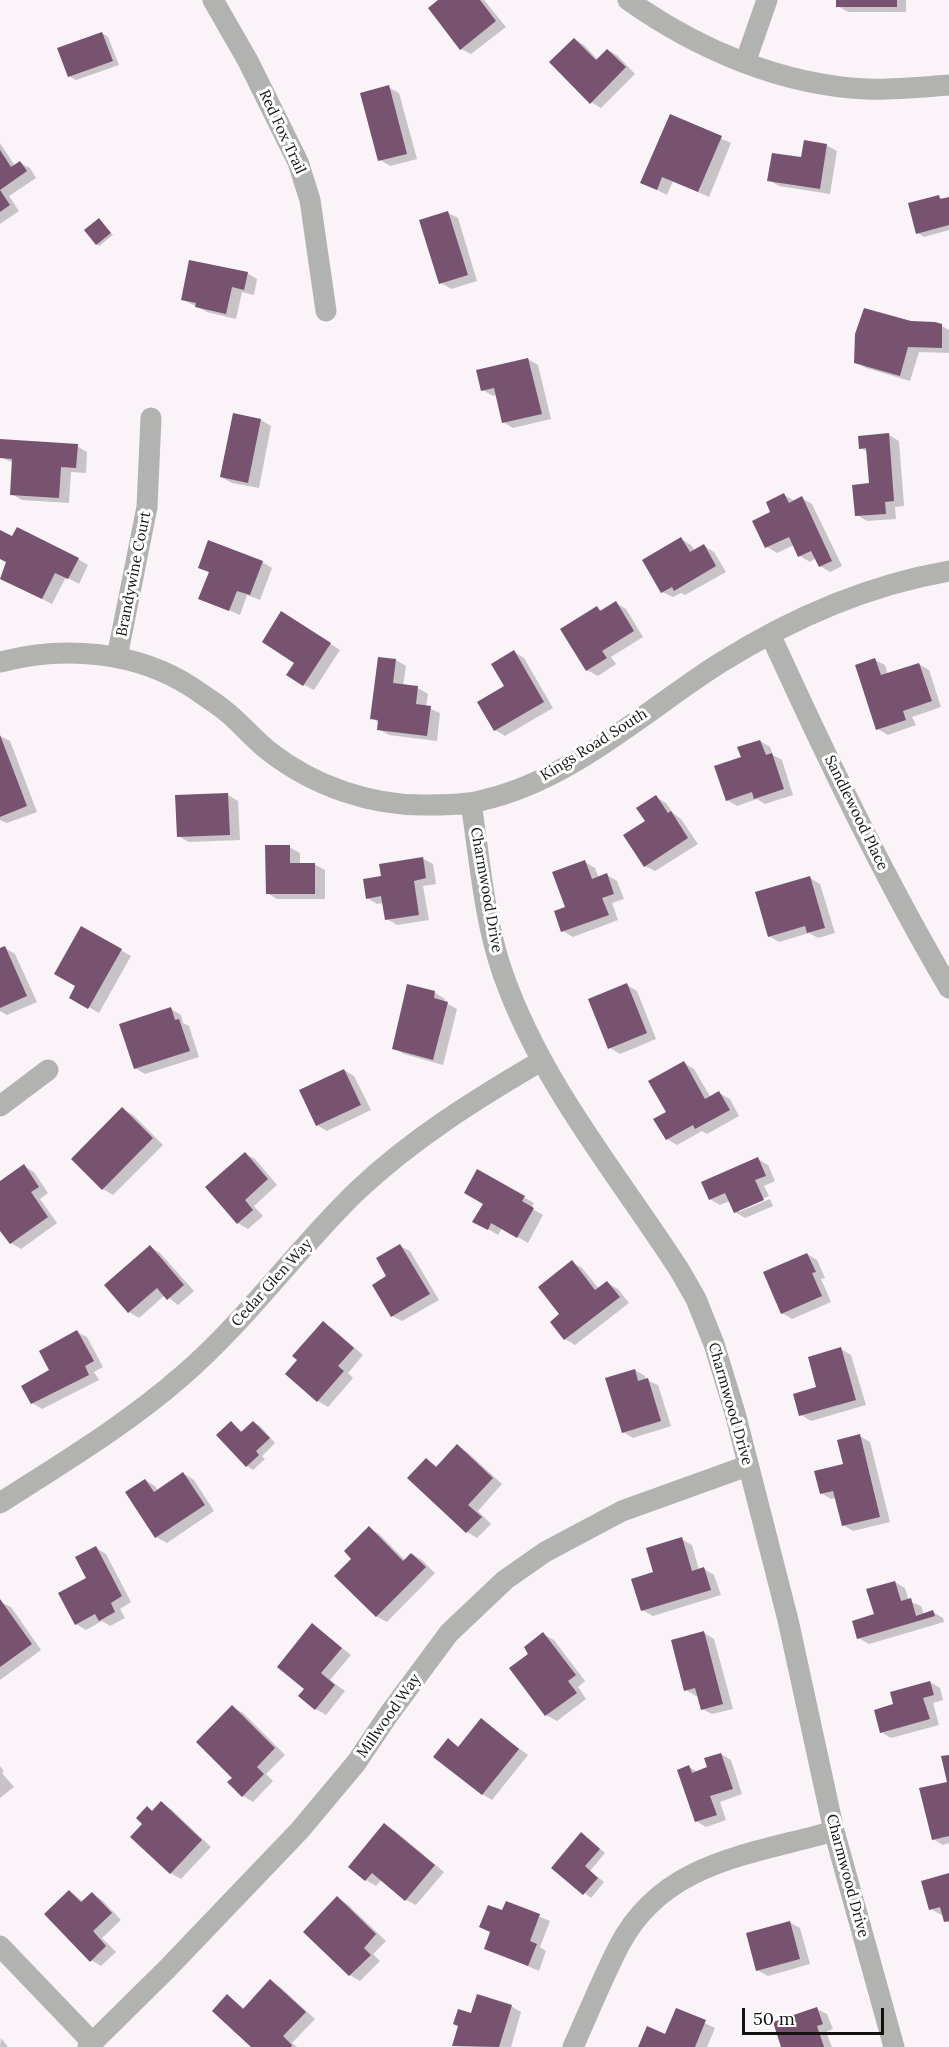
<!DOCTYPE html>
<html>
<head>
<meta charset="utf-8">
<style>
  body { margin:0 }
  #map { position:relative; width:949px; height:2047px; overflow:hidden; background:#faf4f9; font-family:Lora,serif }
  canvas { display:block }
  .scale { position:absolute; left:742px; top:2008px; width:142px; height:27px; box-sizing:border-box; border:3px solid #131112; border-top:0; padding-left:8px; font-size:18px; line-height:21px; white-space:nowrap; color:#131112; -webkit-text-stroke:4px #fff; paint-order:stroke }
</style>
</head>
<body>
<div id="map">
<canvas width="949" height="2047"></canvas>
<div class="scale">50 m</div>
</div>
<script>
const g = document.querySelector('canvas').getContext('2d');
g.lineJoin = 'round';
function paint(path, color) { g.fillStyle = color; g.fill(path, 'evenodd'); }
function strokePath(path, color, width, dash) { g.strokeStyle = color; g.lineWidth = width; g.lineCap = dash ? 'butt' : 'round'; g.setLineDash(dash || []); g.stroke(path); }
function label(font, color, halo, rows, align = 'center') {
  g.font = font + ' Lora,serif'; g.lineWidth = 6; g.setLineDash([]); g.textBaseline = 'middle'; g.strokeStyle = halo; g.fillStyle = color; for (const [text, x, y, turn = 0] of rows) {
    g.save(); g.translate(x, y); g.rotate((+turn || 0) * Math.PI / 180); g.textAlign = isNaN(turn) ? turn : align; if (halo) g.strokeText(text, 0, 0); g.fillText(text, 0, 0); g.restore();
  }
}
paint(new Path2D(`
  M441,0H484L506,27L471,54L461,49Z
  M838,0H906V12H848L838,6Z
  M102,33L108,37L119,65L76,80L69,76Z
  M574,39L584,45L598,60L608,50L618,56L635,74L601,108L591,102Z
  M388,87L399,93L417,159L390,166L380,160Z
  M670,116L731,143L709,197L673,181L667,195L642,182Z
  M0,143L15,166L20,163L30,168L36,178L9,196L19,211L0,224Z
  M826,145L837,151L830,194L779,186L769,180Z
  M938,196L944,200L949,198V230L924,237L918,233Z
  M448,213L458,218L477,281L451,289L441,283Z
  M99,220L113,235L99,246L97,244Z
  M247,273L257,279L254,295L242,292L236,319L207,312L182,299Z
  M911,323L942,326L949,330V353L919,352L910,381L866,368L856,362Z
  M528,359L538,365L551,419L513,428L503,422L497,395L493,396L483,390Z
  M234,415L261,420L271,426L259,488L232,483L221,477Z
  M889,435L899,441L904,506L895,507L896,519L867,521L857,515L871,485L868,452L860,448Z
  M77,446L87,452L86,473L71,472L69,503L22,500L12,494L14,463L0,457Z
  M784,495L795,501L802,498L812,504L842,566L830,572L820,566L816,558L810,562L800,556L794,545L777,553L767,547L754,521L772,513Z
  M0,531L13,538L78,559L88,565L79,584L66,577L52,604L11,583L8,562L0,558Z
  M681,539L691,545L695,551L704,546L714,552L726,572L685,595L681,593L673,597L662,592Z
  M262,562L272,568L260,600L247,595L240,615L200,598L210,573L200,567Z
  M616,603L626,609L643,637L611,657L616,664L598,676L587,670L597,608L603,611Z
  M292,619L340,650L314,690L304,685L296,662Z
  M514,652L524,658L553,708L505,736L495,730Z
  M396,660L406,666L403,686L418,688L428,694L426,707L440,713L437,741L389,735L378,729L379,723L372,718Z
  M875,660L885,665L888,675L919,664L929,670L941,707L912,717L916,725L888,735L878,729Z
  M0,736L10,741L37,812L7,823L0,820Z
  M760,741L770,747L773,755L782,760L793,795L765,804L757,799L737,806L727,800L743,758Z
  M228,795L238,801L240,840L189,842L178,836Z
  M656,797L666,803L674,814L681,819L698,844L655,871L645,866L647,821Z
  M289,847L300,853V864H314L325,870V899H277L267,893Z
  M422,858L433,864L436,884L423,886L429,920L397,925L387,919L384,903L377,904L367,898L383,877Z
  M585,862L595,868L599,878L607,875L617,881L624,899L612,903L618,920L573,937L563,931L567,908Z
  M810,878L820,884L835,933L818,938L809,933L779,942L769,936Z
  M82,928L131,956L99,1013L71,997L77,986Z
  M5,948L15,954L37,1002L7,1015L0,1011V950Z
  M627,985L637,991L656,1039L620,1054L610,1048Z
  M408,986L435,993L445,999L444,1002L457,1009L443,1065L404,1054L394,1048Z
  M171,1009L181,1015L183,1023L189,1026L199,1057L145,1074L135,1068Z
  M684,1063L694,1069L711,1098L719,1093L730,1099L739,1116L707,1134L702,1131L677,1145L667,1139L668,1112Z
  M344,1070L354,1076L371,1110L327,1131L317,1125Z
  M123,1109L133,1115L163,1145L113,1195L103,1189L73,1159Z
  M245,1154L255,1159L277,1185L254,1206L263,1216L248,1229L238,1223Z
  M758,1159L768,1165L775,1181L764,1186L769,1196L739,1209V1212L770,1199L773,1206L745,1218L735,1212L730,1201L720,1205L710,1199Z
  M24,1166L34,1172L48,1193L40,1199L57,1223L21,1249L11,1243L0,1228V1183Z
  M478,1171L534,1203L531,1208L543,1215L528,1243L502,1228L498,1235L474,1221L485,1203Z
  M400,1246L410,1251L439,1300L402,1321L392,1316L388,1277Z
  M150,1247L160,1253L194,1291L178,1305L165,1295L139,1318L129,1312Z
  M807,1254L817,1260L825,1278L821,1279L831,1302L792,1319L782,1313Z
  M572,1262L582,1268L599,1289L607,1283L618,1289L629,1303L575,1345L565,1339L561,1315Z
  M323,1323L333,1329L363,1355L348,1373L353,1378L328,1407L318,1401Z
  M77,1332L87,1337L103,1367L94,1372L99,1380L42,1409L32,1403Z
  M841,1349L851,1355L866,1405L811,1421L801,1415Z
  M635,1370L645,1376L646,1380L658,1385L671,1426L633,1438L623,1432Z
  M253,1422L260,1426L275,1443L262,1456L265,1459L253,1470L247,1466L231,1423L243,1432Z
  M860,1436L870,1442L890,1522L853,1531L843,1525L836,1498L831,1499L821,1493L845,1465Z
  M457,1446L467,1452L502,1484L478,1511L491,1524L477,1538L467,1532L409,1478L426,1459L438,1467Z
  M184,1474L194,1480L214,1511L167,1543L156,1537L127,1492L145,1480L155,1486L158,1491Z
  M369,1528L379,1534L406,1561L412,1554L422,1560L435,1573L387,1622L376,1616L354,1559Z
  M681,1539L692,1545L699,1570L704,1569L714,1575L721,1595L653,1616L642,1610L655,1574Z
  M96,1548L106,1554L131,1602L120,1609L125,1618L110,1626L102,1621L86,1630L76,1624Z
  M895,1582L905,1588L909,1601L921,1606L924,1615L933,1612L943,1618L944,1622L869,1644L859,1638L876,1615Z
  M0,1602L11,1607L41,1650L0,1680Z
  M313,1625L351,1655L330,1680L345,1691L326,1715L316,1709L306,1689Z
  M704,1633L714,1639L733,1709L712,1714L702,1709L699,1695L696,1696L686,1690Z
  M543,1634L554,1640L585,1681L578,1687L586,1699L557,1721L546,1715L511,1669L531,1654Z
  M930,1682L940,1688L943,1700L933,1703L939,1725L891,1738L881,1732L895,1705Z
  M232,1707L243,1713L285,1755L266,1774L273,1781L253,1802L243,1796L234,1778Z
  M481,1720L528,1755L492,1800L482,1794L448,1740L460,1747Z
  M721,1754L731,1760L742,1794L720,1802L726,1820L706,1827L696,1821L689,1767L698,1772L709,1768Z
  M949,1756V1843L943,1845L933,1839L949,1783Z
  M0,1766L4,1771L2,1773L14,1787L0,1798Z
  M161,1803L171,1809L211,1847L181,1879L170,1873L144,1824L147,1808L153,1811Z
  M385,1825L395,1831L444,1872L416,1905L406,1900L382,1879L376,1886L366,1880Z
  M588,1838L605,1853L590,1871L604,1882L591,1898L553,1868Z
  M949,1875V1923L945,1921L943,1914L941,1915L931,1909Z
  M70,1892L84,1902L92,1894L102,1900L121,1920L102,1938L116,1952L101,1966L91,1960Z
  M337,1898L347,1904L386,1941L373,1954L380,1961L360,1981L350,1975L305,1932Z
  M507,1903L550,1921L540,1947L546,1951L539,1971L486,1948Z
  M789,1922L800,1928L810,1964L768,1976L757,1970Z
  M270,1981L280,1987L315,2019L292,2043L297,2047H253L228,1996L245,2009Z
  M511,2006L521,2012L511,2047L454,2046L472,2015Z
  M817,2009L827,2014L833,2029L826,2032L832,2047H783Z
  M677,2010L715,2028L707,2047H640L666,2036Z
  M1,2038L8,2047H0Z`), '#0003');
paint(new Path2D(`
  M438,0H480L496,21L460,50L428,8Z
  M836,0H897V7H836Z
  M102,32L113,61L68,77L57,48Z
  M574,38L596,60L607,49L626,67L590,104L549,62Z
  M389,85L407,154L378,161L360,93Z
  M670,114L722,136L698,192L662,177L657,190L640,183Z
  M804,140L827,144L820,189L767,181L772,153L801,157Z
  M0,150L11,167L20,161L27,171L0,190Z
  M0,190L10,205L0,212Z
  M939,195L940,199L949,197V225L916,234L908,203Z
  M448,211L468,275L439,284L419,220Z
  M99,218L111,233L96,245L84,230Z
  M189,260L248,272L244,290L232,287L226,314L195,307L196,303L181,300Z
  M864,308L911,321L935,322L942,324V348L908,347L900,376L854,363L855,334Z
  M528,358L542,414L502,423L494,388L481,391L476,370Z
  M233,413L261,419L248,483L220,477Z
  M889,433L894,501L885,502L886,514L855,516L852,485L869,483L866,448L859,449L858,436Z
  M0,439L78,444L76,468L61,467L59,498L10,495L12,459L0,458Z
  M784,493L789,503L802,496L832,561L819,567L811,551L798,557L789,537L765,548L752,521L770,512L766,502Z
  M17,527L79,558L68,579L55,573L42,599L0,579L6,562L0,559V530L12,536Z
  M681,537L690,552L704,544L716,566L674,591L672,587L661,593L642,560Z
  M208,540L263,561L250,595L237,591L229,611L198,599L209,572L198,568Z
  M616,601L634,631L602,651L607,658L586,671L560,629L597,606L600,611Z
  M281,611L331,643L303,686L286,675L294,663L262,642Z
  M514,650L544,702L494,731L477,702L504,686L491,664Z
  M378,657L396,659L393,683L418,686L416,704L431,706L427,736L377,730L378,720L370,719Z
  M875,658L881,675L919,663L932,701L903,711L906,720L876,730L855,665Z
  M0,735L27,806L0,817Z
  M760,740L766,755L772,753L784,789L754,799L752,792L726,801L714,766L741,757L737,747Z
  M228,793L230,835L177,837L175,795Z
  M656,795L668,813L671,811L688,838L644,867L623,835L645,821L636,808Z
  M265,845H290V863H315V894H266Z
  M423,857L426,878L414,881L419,915L385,920L381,896L366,899L363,879L381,876L379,864Z
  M585,860L592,879L607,873L614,894L602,898L609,915L561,932L554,911L565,907L552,872Z
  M810,876L825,928L807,933L805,926L768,937L755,892Z
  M81,926L122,949L88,1009L69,998L75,986L54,974Z
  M5,946L27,996L0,1008V948Z
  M627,983L647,1033L608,1049L588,999Z
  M407,984L435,991L434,998L448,1002L433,1060L392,1049Z
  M171,1007L175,1020L179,1019L190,1051L134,1069L119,1024Z
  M684,1061L705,1099L719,1091L730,1110L695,1129L693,1125L666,1140L653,1119L666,1112L648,1081Z
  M344,1069L361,1105L316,1126L299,1090Z
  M122,1107L153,1138L102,1190L71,1159Z
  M245,1152L268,1179L245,1200L253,1210L237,1224L205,1187Z
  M758,1157L766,1176L755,1180L764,1200L734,1213L725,1193L709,1200L701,1182Z
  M24,1164L39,1187L31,1192L48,1217L10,1244L0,1231V1181Z
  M477,1169L525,1196L522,1201L534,1208L517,1238L491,1223L488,1230L472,1222L483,1204L464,1193Z
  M400,1244L430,1294L391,1317L372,1285L386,1276L376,1258Z
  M150,1245L184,1285L167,1300L157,1288L128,1313L104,1285Z
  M807,1253L816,1272L812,1273L822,1296L781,1314L763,1272Z
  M572,1260L595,1290L607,1281L620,1297L564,1340L550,1322L559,1314L538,1287Z
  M323,1321L354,1348L338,1366L344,1371L317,1402L285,1374L297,1360L292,1356Z
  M77,1330L94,1361L85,1366L89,1375L31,1404L21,1386L49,1370L39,1351Z
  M841,1347L856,1400L799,1416L793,1394L816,1387L808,1357Z
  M635,1369L638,1381L648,1378L661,1421L622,1433L605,1378Z
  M231,1421L241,1432L253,1421L270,1438L256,1451L259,1455L246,1467L216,1435Z
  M860,1434L880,1517L842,1526L833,1491L820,1494L814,1471L843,1464L837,1440Z
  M457,1444L493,1478L468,1505L482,1517L466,1533L407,1478L426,1458L436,1467Z
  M183,1472L205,1505L155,1538L125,1492L145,1479L154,1492Z
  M369,1526L403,1561L411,1553L426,1567L376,1617L334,1576L351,1559L344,1551Z
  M682,1537L692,1571L704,1567L711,1590L641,1611L631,1579L653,1572L646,1548Z
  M96,1546L122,1596L111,1603L115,1612L99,1621L95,1614L75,1625L58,1593L86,1578L75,1557Z
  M895,1581L901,1601L911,1598L916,1616L933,1610L935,1616L857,1639L852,1621L874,1614L866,1589Z
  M0,1599L32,1644L0,1667Z
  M312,1623L342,1648L321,1673L335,1685L315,1710L298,1696L304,1689L277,1667Z
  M704,1631L723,1704L701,1710L695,1688L684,1691L671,1640Z
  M543,1632L576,1675L568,1681L577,1693L545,1716L509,1668L528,1654L524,1647Z
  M930,1681L934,1695L923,1698L930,1719L880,1733L874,1710L893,1704L890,1692Z
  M232,1705L275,1748L257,1767L264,1774L242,1797L227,1782L232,1778L196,1742Z
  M481,1718L519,1749L482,1795L433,1757L448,1738L458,1747Z
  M721,1753L733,1789L710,1796L717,1815L695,1822L677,1770L689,1765L692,1773L707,1767L704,1758Z
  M949,1755V1836L932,1840L919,1788L947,1782L941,1756Z
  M161,1801L202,1840L170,1874L130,1837L142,1824L136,1818L147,1806L152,1811Z
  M384,1823L435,1865L405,1901L372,1873L365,1881L348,1867Z
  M581,1832L600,1849L585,1866L598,1878L583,1895L551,1868Z
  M949,1873V1921L944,1922L940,1907L929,1910L921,1881Z
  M69,1890L81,1902L92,1892L112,1913L93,1931L106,1946L90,1962L44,1914Z
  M337,1896L376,1934L364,1948L371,1955L349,1976L303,1932Z
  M506,1901L540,1914L530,1941L537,1944L528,1966L484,1949L490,1932L479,1927L488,1905L502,1910Z
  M790,1921L800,1959L756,1971L746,1933Z
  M270,1979L306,2012L283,2036L292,2045L291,2047H251L212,2011L227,1994L243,2009Z
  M477,1994L512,2005L499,2047L452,2046L458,2026L453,2024L458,2009L471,2013Z
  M817,2007L823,2024L817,2026L824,2047H781L773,2022Z
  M676,2008L706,2020L695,2047H638L647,2026L665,2034Z`), '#775370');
strokePath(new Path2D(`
  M213,0L248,61L298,162L310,200L326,311
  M628,0C697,49 781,85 866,89C894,90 922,87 949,85
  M745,63L767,0
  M770,634C825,754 882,874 949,988
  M117,657L147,507L151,418
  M0,662C63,645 137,651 193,688C203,695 214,702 223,709C240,722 253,739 270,752C314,786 371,806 427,805C441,805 455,805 469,803C478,802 486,799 495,797C578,774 649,708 720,663C790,619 868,585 949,571
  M471,803C480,860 484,920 503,974C542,1085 617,1173 680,1271L696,1299L714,1344L735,1413L788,1620L834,1831L894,2047
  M0,1106L48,1070
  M0,1503C62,1463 126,1425 182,1376C246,1321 296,1250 357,1191C412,1139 476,1099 541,1061
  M0,1946L92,2042
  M88,2047L167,1969L300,1830L356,1763L389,1714L449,1633L505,1580L545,1552L622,1511L747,1466
  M573,2047C588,2014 602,1979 619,1946C663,1861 751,1855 834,1831`), '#b2b3b0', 21);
label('15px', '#131112', '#fff', [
  ["Red Fox Trail",282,132,65],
  ["Brandywine Court",134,574,-79],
  ["Kings Road South",594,745,-32],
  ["Sandlewood Place",856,813,64],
  ["Charmwood Drive",486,890,80],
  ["Cedar Glen Way",272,1283,-48],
  ["Charmwood Drive",730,1404,74],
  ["Millwood Way",389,1716,-55],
  ["Charmwood Drive",847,1876,75]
]);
</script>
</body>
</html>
